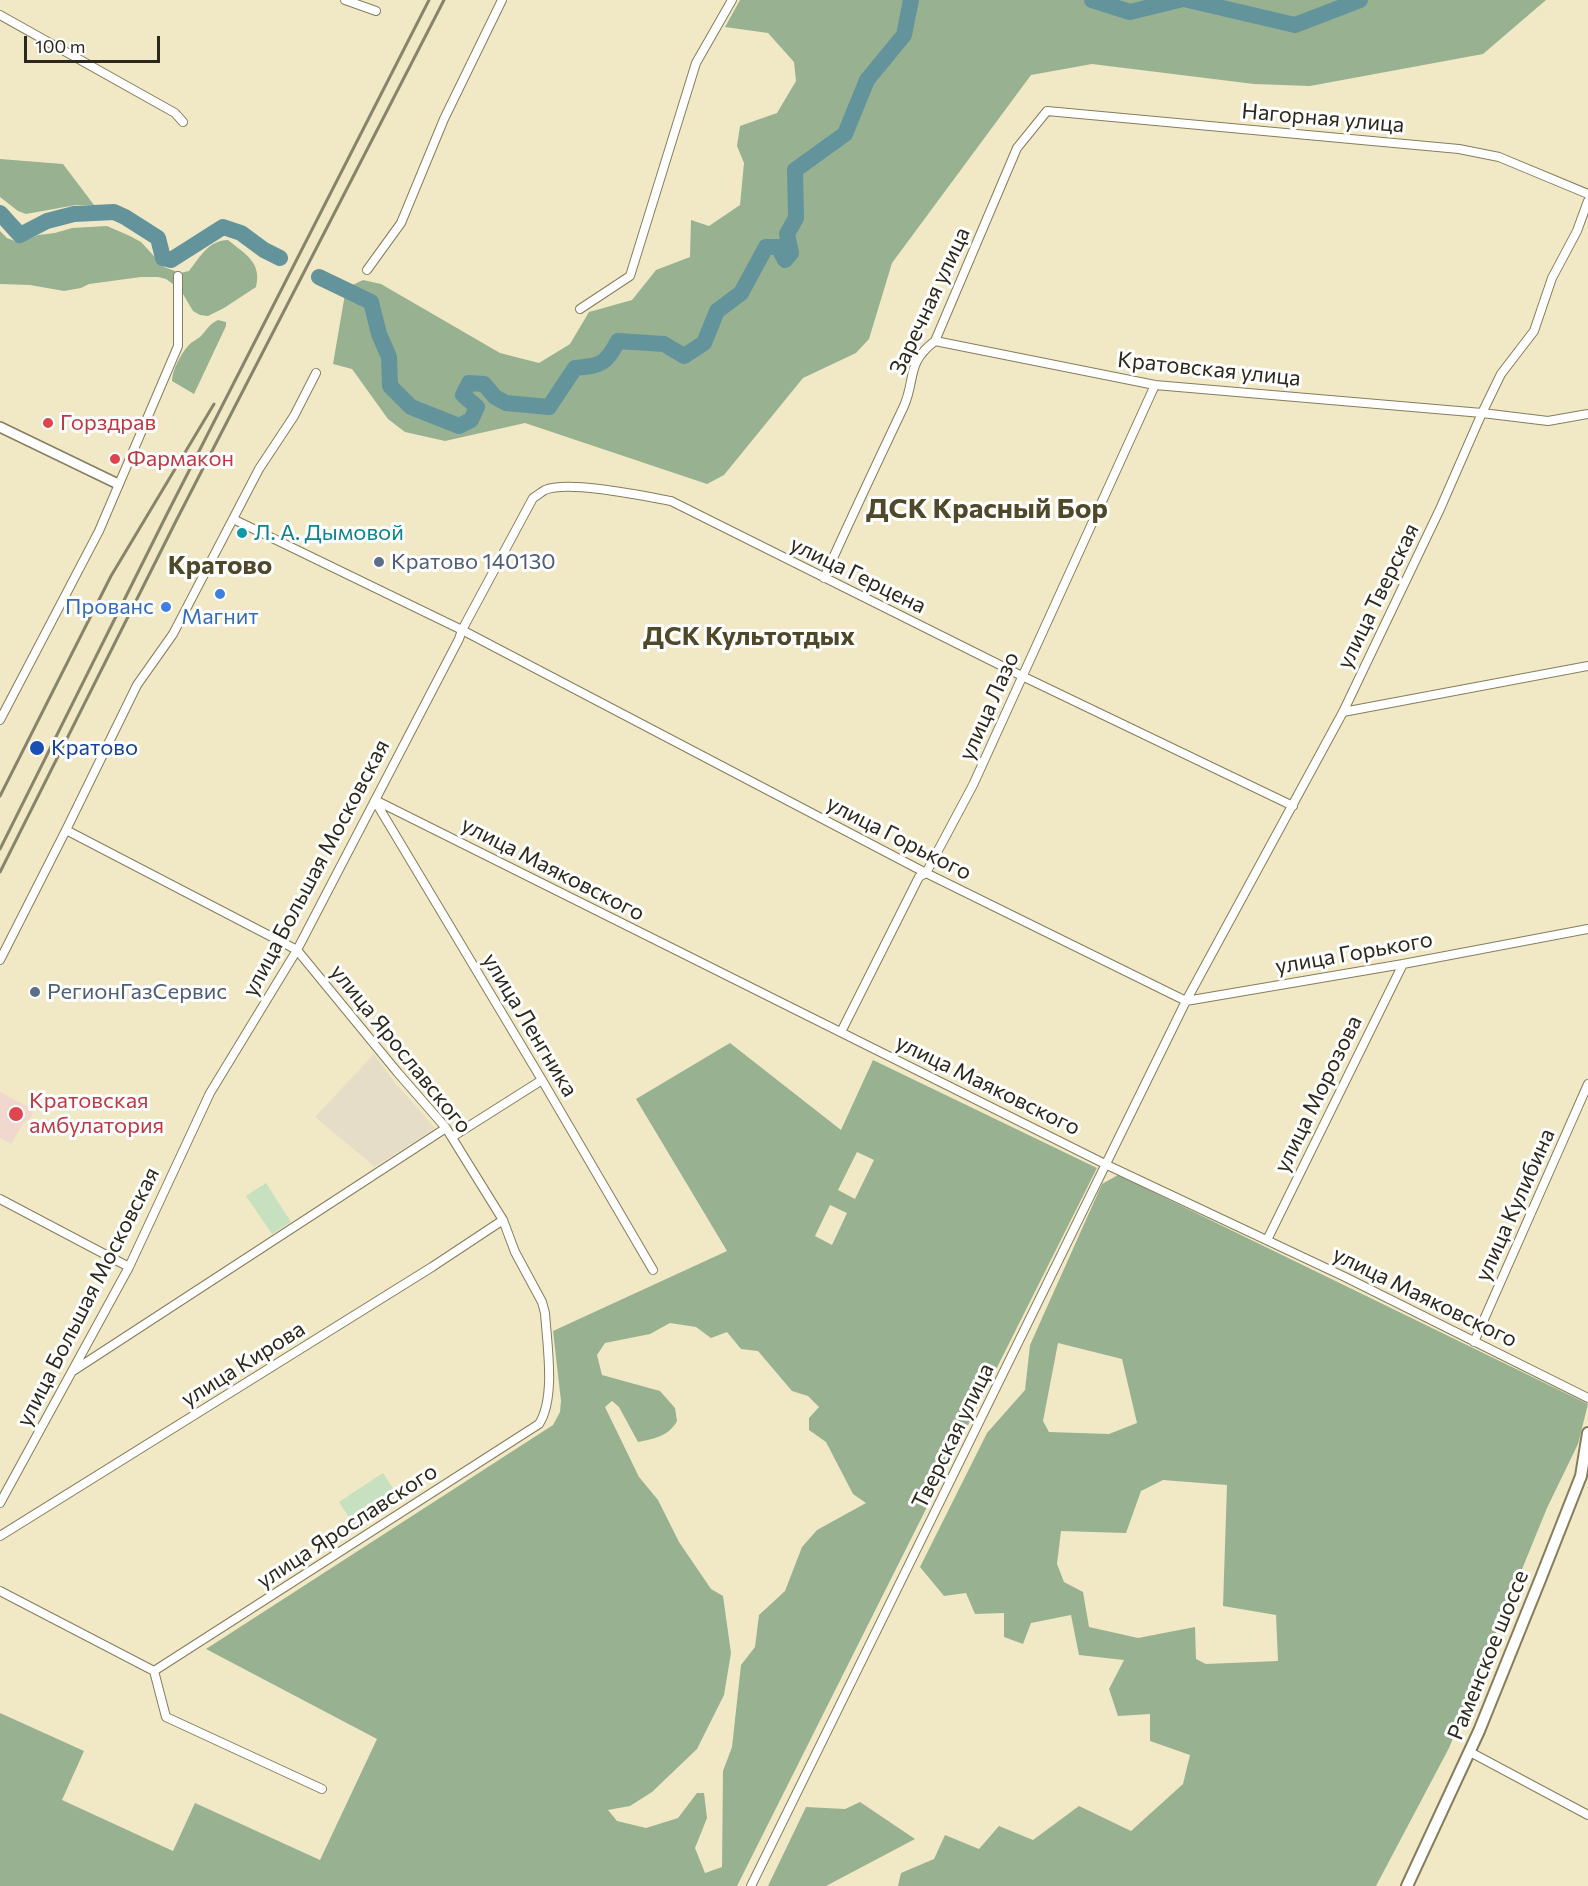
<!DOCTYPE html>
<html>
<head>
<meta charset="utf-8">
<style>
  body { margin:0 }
  #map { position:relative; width:1588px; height:1886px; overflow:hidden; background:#f1e8c5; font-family:Commissioner,sans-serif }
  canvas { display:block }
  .scale { position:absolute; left:24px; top:36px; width:136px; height:27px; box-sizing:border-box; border:3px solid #2c291c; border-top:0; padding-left:8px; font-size:18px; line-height:21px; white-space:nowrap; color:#2c291c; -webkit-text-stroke:4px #fff; paint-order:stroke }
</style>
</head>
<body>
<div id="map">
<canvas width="1588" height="1886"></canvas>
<div class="scale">100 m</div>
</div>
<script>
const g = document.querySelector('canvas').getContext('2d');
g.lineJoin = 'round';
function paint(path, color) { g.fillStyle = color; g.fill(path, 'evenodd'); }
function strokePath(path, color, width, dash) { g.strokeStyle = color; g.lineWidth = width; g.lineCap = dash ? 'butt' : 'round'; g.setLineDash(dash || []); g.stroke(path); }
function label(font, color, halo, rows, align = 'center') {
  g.font = font + ' Commissioner,sans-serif'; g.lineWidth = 6; g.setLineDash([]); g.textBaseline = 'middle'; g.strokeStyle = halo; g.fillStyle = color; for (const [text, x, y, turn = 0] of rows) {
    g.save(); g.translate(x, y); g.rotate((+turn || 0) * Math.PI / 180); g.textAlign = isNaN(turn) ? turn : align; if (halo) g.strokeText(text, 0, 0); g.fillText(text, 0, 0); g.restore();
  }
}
paint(new Path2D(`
  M374,1054L396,1084L435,1128L375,1167L315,1117Z`), '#e6ddc8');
paint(new Path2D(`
  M0,1092L34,1110L30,1119L24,1122L11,1144L0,1138Z`), '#f0d8cf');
paint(new Path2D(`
  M266,1183L291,1222L272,1234L246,1196Z
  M383,1473L398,1496L354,1525L339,1502Z`), '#c6e0c0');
paint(new Path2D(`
  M740,0H1546L1483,54L1310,86L1254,84L1092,64L1031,75L892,263L869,339L856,353L803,378L724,475L707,484L525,423L445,441L405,432L388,419L352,369L333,364L346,288L363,280L381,284L500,353L539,363L570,344L589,312L632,300L656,270L690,257L691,220L709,226L740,205L744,163L737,146L740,126L777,113L796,81L794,62L768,33L725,27Z
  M0,159L63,164L94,205H76L26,214L18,211L0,197Z
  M107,226L130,236L141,242L164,267L180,273L189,271C200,257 209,240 228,240C245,254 262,262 256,287L224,308L208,316L200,315L193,311L180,289L166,279L158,277H141L89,284L81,288L64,291L30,285L0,284V231L7,238L15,241H24L38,235L55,233L72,228Z
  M218,320L226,322V326L194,394L172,381C172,370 181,354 188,346C191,342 196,340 200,337C206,331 209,324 218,320Z
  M730,1043L841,1130L873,1060L1097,1168L737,1886H0V1713L84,1751L62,1800L173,1851L195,1803L320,1860L377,1739L206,1649L553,1425L560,1412L561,1401L553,1331L727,1251L636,1099ZM857,1152L874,1160L855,1199L838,1190ZM830,1205L847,1213L832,1245L815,1236ZM670,1323L696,1327L711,1338L727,1332L741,1349L758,1351L792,1391L808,1396L819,1407L809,1418V1430L826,1442L853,1494L866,1503L817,1530L802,1547L785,1591L759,1615L755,1647L741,1665L732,1747L723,1771L722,1867L705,1873L695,1848L707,1818L704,1793H697L678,1818L646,1828L617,1821L608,1810L630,1806L652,1792L697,1749L724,1695L731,1653L723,1596L711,1589L679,1542L658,1500L639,1477L605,1407L612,1401L619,1407L638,1442C654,1439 669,1436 677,1421L675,1408L660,1391L602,1375L597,1355L605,1343L650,1334Z
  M1118,1175L1588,1404L1578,1444L1547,1508L1449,1748L1376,1886H898L901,1873L934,1859L945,1835L979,1849L999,1826L1033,1840L1079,1806L1131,1831L1183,1784L1190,1755L1150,1741V1714L1118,1716L1109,1689L1124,1660L1079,1655L1071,1615L1031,1623L1023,1644L1004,1637V1613L975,1614L966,1593L944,1596L920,1567L987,1433L1025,1390L1030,1345L1102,1184ZM1058,1343L1122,1359L1137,1423L1109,1434L1049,1432L1043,1421ZM1163,1480L1227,1485L1223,1606L1276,1615L1278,1661L1206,1664L1196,1659L1195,1627L1138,1638L1089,1627L1083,1592L1064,1582L1057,1564L1061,1531L1126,1533L1141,1491Z
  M860,1802L915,1839L826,1886H768L806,1807L845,1809Z`), '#98b291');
strokePath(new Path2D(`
  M1092,0L1130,12L1179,0
  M1188,0L1295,25L1360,0
  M0,213L20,235L47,221L74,214L114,212L125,217L158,238L163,258L171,260L223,227L241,233L264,250L280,258
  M319,277L371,302L379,334L389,357L390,386L411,407L459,426L471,420L477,407L463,395L469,383L484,384L495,397L506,403L549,407L575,368C602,365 605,365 618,341L664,344L684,356L704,343L717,311L741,293L766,247H778L785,260L791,253L787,234L796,218L795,170L845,134L867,80L904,35L911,0`), '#63949c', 16);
const minor = new Path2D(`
  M345,0L376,11
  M0,15L175,113L183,122
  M367,270L401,223L444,119L502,0
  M580,309L630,276L696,63L732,0
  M935,341L1155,385L1482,413L1548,421L1588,414
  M233,519L462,630L926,873L1186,1001L1403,964L1588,929
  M824,578C850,520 877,463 904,406C916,378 906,363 935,341L1017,148L1047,111L1459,149L1499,157L1588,194
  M1343,712L1588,666
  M0,720L99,531L178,346V276
  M375,800L1107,1165L1345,1277L1588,1398
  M375,801L542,1080L653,1270
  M66,830L297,950L398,1073L446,1128L503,1220L515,1252L542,1302L545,1313C547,1344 556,1398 539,1424L154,1671
  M0,960L66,830L137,685L173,634L259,469L294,416L316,373
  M841,1032L919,877L926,873L973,785L1155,385
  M452,1137L542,1080
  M0,1199L129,1267
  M1267,1240L1403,964
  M1474,1342L1588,1084
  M73,1371L446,1128
  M0,1503L129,1267L210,1093L297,950L459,639L462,630L533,498C537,496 541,492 545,490C568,480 644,496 671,501L1022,676L1293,806
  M0,1536L432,1267L503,1220
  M0,1591L154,1671L166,1717L322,1789
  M1470,1752L1588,1815
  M751,1886L1186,1001L1343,712L1440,509L1482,413L1501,374L1534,331L1552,278L1577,231L1588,201`);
const tertiary = new Path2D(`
  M0,427L118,484`);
const secondary = new Path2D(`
  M1407,1886L1479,1731L1540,1580L1581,1476L1588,1433`);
strokePath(minor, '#857d5d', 10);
strokePath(tertiary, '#857d5d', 12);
strokePath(secondary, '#857d5d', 14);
strokePath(minor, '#fff', 8);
strokePath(tertiary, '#fff', 9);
strokePath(secondary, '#fff', 10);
strokePath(new Path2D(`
  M0,796L111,576L214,404
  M0,849L167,514L429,0
  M0,872L177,519L444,0`), '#88836b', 3);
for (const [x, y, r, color] of [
  [48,423,6,"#e0444e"],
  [115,459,6,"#e0444e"],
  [242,533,6,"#0f9aa8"],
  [379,562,6,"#5c6f8a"],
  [220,594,6,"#3f7fe0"],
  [166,607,6,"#3f7fe0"],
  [37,748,8,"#1a4fb4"],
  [35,992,6,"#5c6f8a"],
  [16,1114,8,"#e0444e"]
]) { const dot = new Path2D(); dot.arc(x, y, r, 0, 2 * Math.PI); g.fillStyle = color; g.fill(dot); strokePath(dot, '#fff', 2); }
label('22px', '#2c291c', '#fff', [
  ["Нагорная улица",1323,118,5],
  ["Заречная улица",930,301,-65],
  ["Кратовская улица",1209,369,6],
  ["улица Герцена",858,575,26],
  ["улица Тверская",1378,596,-64],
  ["улица Лазо",989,706,-66],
  ["улица Горького",899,838,27],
  ["улица Большая Московская",316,868,-62],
  ["улица Маяковского",553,869,27],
  ["улица Горького",1354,953,-10],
  ["улица Ленгника",530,1025,59],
  ["улица Ярославского",401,1049,51],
  ["улица Маяковского",988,1085,26],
  ["улица Морозова",1318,1094,-64],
  ["улица Кулибина",1515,1205,-66],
  ["улица Большая Московская",88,1297,-63],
  ["улица Маяковского",1425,1297,26],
  ["улица Кирова",243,1364,-32],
  ["Тверская улица",953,1436,-64],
  ["улица Ярославского",347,1526,-33],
  ["Раменское шоссе",1488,1655,-68]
]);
label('22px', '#be3a42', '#fff', [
  ["Горздрав",60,423],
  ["Фармакон",127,459],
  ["Кратовская",29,1101],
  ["амбулатория",29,1126]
], 'left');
label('22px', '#0d838f', '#fff', [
  ["Л. А. Дымовой",254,533]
], 'left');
label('22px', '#4e5e75', '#fff', [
  ["Кратово 140130",391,562],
  ["РегионГазСервис",47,992]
], 'left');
label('22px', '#366cbe', '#fff', [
  ["Прованс",154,607],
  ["Магнит",220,617,"center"]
], 'right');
label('22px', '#164399', '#fff', [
  ["Кратово",51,748]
], 'left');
label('bold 26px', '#4f4829', '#fff', [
  ["Кратово",220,565],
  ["ДСК Культотдых",749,636]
]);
label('bold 28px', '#4f4829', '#fff', [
  ["ДСК Красный Бор",987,509]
]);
</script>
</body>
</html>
